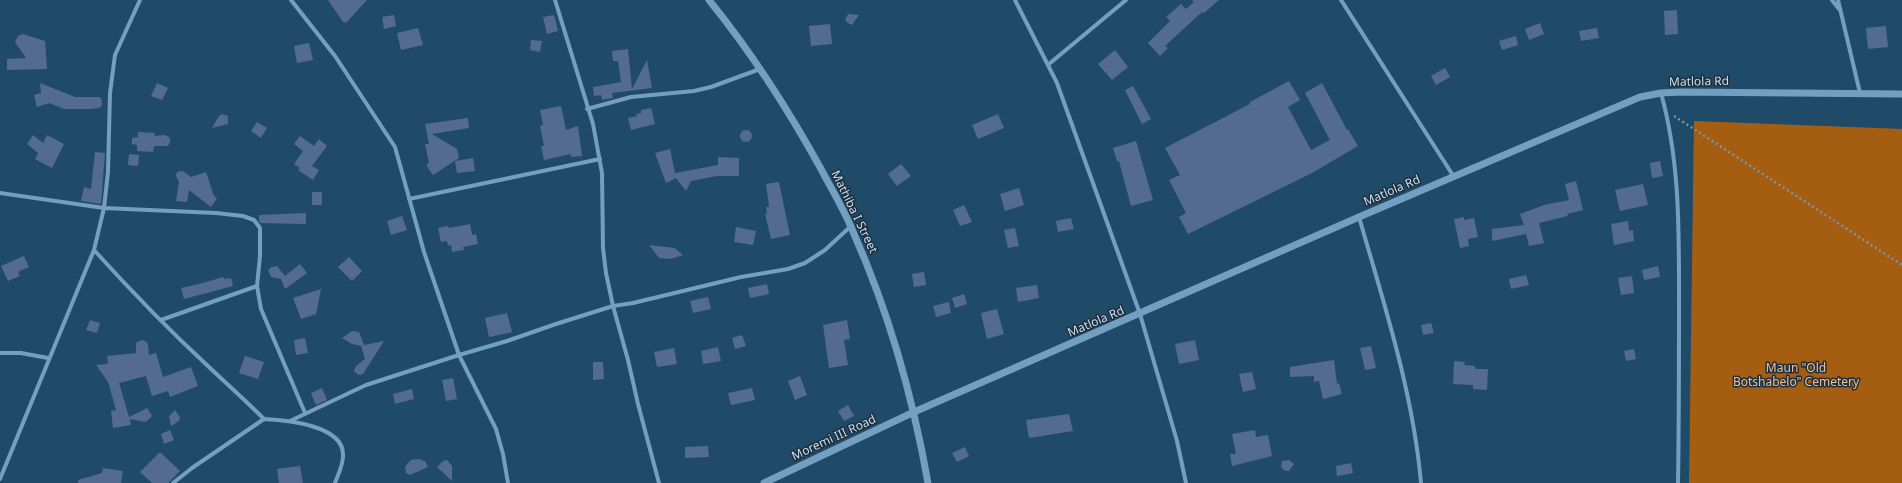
<!DOCTYPE html>
<html>
<head>
<meta charset="utf-8">
<style>
  body { margin:0 }
  canvas { display:block; background:#204b68 }
</style>
</head>
<body>
<canvas width="1902" height="483"></canvas>
<script>
const g = document.querySelector('canvas').getContext('2d');
g.lineJoin = 'round';
function paint(path, color) { g.fillStyle = color; g.fill(path, 'evenodd'); }
function strokePath(path, color, width, dash) { g.strokeStyle = color; g.lineWidth = width; g.lineCap = dash ? 'butt' : 'round'; g.setLineDash(dash || []); g.stroke(path); }
function label(font, color, halo, rows, align = 'center') {
  g.font = font + ' "Noto Sans",sans-serif'; g.lineWidth = 3; g.setLineDash([]); g.textBaseline = 'middle'; g.strokeStyle = halo; g.fillStyle = color; for (const [text, x, y, turn = 0] of rows) {
    g.save(); g.translate(x, y); g.rotate((+turn || 0) * Math.PI / 180); g.textAlign = isNaN(turn) ? turn : align; if (halo) g.strokeText(text, 0, 0); g.fillText(text, 0, 0); g.restore();
  }
}
paint(new Path2D(`
  M1694,121L1902,129V483H1689Z`), '#a55e11');
paint(new Path2D(`
  M328,0H367L346,23L343,22Z
  M1192,0H1219L1204,13L1202,12L1165,46L1168,48L1160,56L1148,43L1170,21L1166,17L1181,4L1186,9L1194,2Z
  M1677,10L1678,34L1665,35L1664,11Z
  M848,14L859,15L852,25L848,23L845,20Z
  M394,15L396,26L384,29L382,17Z
  M554,15L558,31L547,34L543,17Z
  M1540,23L1544,34L1529,40L1525,29Z
  M830,24L832,44L811,46L809,26Z
  M1886,26L1888,47L1868,49L1866,28Z
  M418,28L423,45L401,50L397,33Z
  M1597,28L1599,38L1581,41L1579,31Z
  M23,34L45,41L47,69L7,70V59L26,58L15,42L18,36Z
  M1516,36L1518,45L1502,50L1499,41Z
  M531,40L542,41L540,52L530,50Z
  M309,43L313,60L297,63L294,46Z
  M628,49L632,89L647,60L652,88L612,93L613,98L602,100L601,95L594,96L593,87L621,82L618,61H613L612,51Z
  M1115,50L1128,67L1112,80L1098,64Z
  M1445,68L1450,77L1436,85L1431,76Z
  M1289,81L1300,100L1288,107L1311,150L1330,140L1305,93L1322,83L1347,130L1348,129L1358,146L1312,173L1188,234L1179,217L1186,213L1169,180L1180,175L1165,148L1250,104V102Z
  M40,83L75,97H100L102,101V105L99,108L91,109H64L49,103L37,107L34,95L41,93Z
  M157,83L168,88L162,100L151,96Z
  M1133,86L1151,119L1142,124L1125,90Z
  M561,106L566,130L578,126L582,156L571,157V154L544,160L541,146H544L540,126L543,125L540,110Z
  M651,108L655,124L631,130L628,118L637,116L636,114L641,113V110Z
  M222,114L228,116V124L212,128L219,116Z
  M998,114L1004,128L978,139L972,125Z
  M468,118L469,128L432,134L457,149L459,158L433,175L426,165L429,163L425,144H429L425,124Z
  M257,122L267,128L261,138L251,131Z
  M740 136a6 6 0 1 1 12 0a6 6 0 1 1-12 0Z
  M138,132L155,133L154,136L165,135L170,138V142L168,146H154L153,152L137,151V145L132,144V138L138,137Z
  M33,135L43,143L47,135L64,144L52,168L35,159L38,153L27,144Z
  M300,136L314,146L319,139L327,146L312,166L319,170L313,180L298,170L300,168L294,164L303,151L294,144Z
  M1136,141L1153,200L1131,206L1119,161H1117L1113,148Z
  M670,149L675,173L718,165V157L739,158V176H717L691,181L686,191L676,178L666,183L655,153Z
  M95,152L105,153L101,204L81,201L84,187L91,189Z
  M129,154L139,155L138,166L128,165Z
  M473,158L475,171L457,173L455,161Z
  M1660,161L1663,176L1652,178L1650,163Z
  M901,164L911,176L897,186L888,174Z
  M183,171L191,177L206,172L214,196L217,198L211,207L189,190L187,202L176,201L179,182L176,176L177,172Z
  M1576,181L1583,210L1567,214L1568,216L1539,223L1544,243L1529,246L1526,234L1492,241V229L1524,225L1520,214L1544,205L1569,200L1565,184Z
  M779,182L790,235L771,239L765,214H767L766,207H769L766,184Z
  M1643,184L1648,205L1620,211L1615,190Z
  M1019,188L1024,205L1005,211L1000,194Z
  M312,192H322V205H312Z
  M964,205L972,222L960,226L953,210Z
  M306,213V224L260,223L259,221V215Z
  M402,216L407,230L391,235L387,221Z
  M1464,217V220L1474,218L1478,237L1468,239L1469,246L1460,248L1454,219Z
  M1071,218L1074,229L1058,232L1056,221Z
  M1628,221L1629,231L1633,230L1634,241L1614,245L1611,224Z
  M470,224L472,235L476,234L478,244L463,247L464,250L452,252L451,245L448,246L447,241L441,242L438,228L448,226L449,228Z
  M736,227L756,231L753,245L734,242Z
  M1015,228L1019,246L1008,248L1004,230Z
  M649,245L675,248L683,255L671,259L659,258Z
  M24,256L29,267L18,272L20,276L8,281L1,266Z
  M349,257L362,271L352,281L338,267Z
  M300,264L307,273L285,289L281,279L271,277L268,270L272,267L277,266L285,276Z
  M1658,266L1660,277L1644,280L1642,270Z
  M924,272L926,285L914,287L912,274Z
  M1526,275L1529,285L1511,289L1509,279Z
  M1632,276L1634,293L1621,295L1618,278Z
  M223,277L224,279L231,278L233,286L184,299L181,288L203,283Z
  M767,284L769,294L750,298L748,288Z
  M1037,285L1039,298L1018,302L1016,288Z
  M321,289L316,314L301,319L293,298Z
  M964,294L967,304L955,308L952,298Z
  M708,297L711,309L693,313L690,301Z
  M949,302L951,313L936,317L933,306Z
  M997,309L1004,334L987,339L981,313Z
  M507,313L512,332L489,337L485,318Z
  M90,320L100,323L97,333L86,330Z
  M847,320L850,339L844,340L848,365L829,368L823,325Z
  M1431,323L1434,333L1423,335L1421,325Z
  M352,331L359,332L364,345L384,341L363,374L358,375L354,371L356,366L365,359L361,346H363L352,344L342,338Z
  M742,335L746,346L735,349L732,338Z
  M305,338L308,353L296,355L294,340Z
  M144,340L148,344L149,355L156,353L163,377L191,367L198,386L170,397L168,391L152,396L146,376L119,383L129,417L147,408L152,416L146,422L130,419L131,425L113,428L111,411L116,410L108,382L96,365L108,364L107,356L136,353V343L139,341Z
  M1195,340L1199,360L1179,364L1175,344Z
  M1371,346L1376,368L1365,370L1360,348Z
  M718,347L721,361L703,364L701,351Z
  M674,348L677,364L657,367L654,352Z
  M1634,349L1636,359L1626,361L1624,351Z
  M245,356L264,362L258,379L239,373Z
  M1334,360L1337,384L1339,383L1342,394L1323,399L1319,381L1314,382V376L1290,377V367Z
  M1454,361L1465,362L1464,365L1475,366V369H1488L1487,390L1473,389V385L1453,384Z
  M593,362H603L604,379L593,380Z
  M1252,372L1256,389L1243,392L1239,374Z
  M800,376L807,395L795,400L788,381Z
  M453,378L457,399L446,401L442,380Z
  M322,388L327,400L316,405L311,393Z
  M752,388L755,400L731,405L728,393Z
  M412,389L414,399L395,404L393,394Z
  M848,405L854,416L844,421L838,411Z
  M175,410L180,417L179,421L171,426L169,416Z
  M1069,414L1073,431L1029,438L1026,420Z
  M170,430L174,440L164,444L161,434Z
  M1255,430L1256,437L1268,435L1272,456L1232,466L1230,454H1236L1232,434Z
  M708,446L709,457L685,458V447Z
  M965,447L969,456L957,462L952,453Z
  M160,452L180,471L168,483H152L140,472Z
  M419,459L425,461L428,467L410,475L406,473L405,467L407,464L411,460Z
  M447,460L452,466V481L437,467L443,461Z
  M1289,460L1294,464L1289,471H1285L1281,467L1282,461Z
  M1351,463L1353,473L1337,476L1336,466Z
  M300,466L303,483H279L277,469Z
  M103,468L123,471L121,483H78V480L102,473Z`), '#536a91');
strokePath(new Path2D(`
  M1674,116L1902,265`), '#7797af', 2.5, [2, 3]);
strokePath(new Path2D(`
  M291,0L335,56L395,147L424,252L459,355L496,429L503,454L508,483
  M555,0L593,124L602,173L603,248L606,273L613,306L628,360L638,404L659,483
  M1015,0L1057,83L1140,314L1177,441L1186,483
  M1341,0L1454,177
  M1832,0L1839,9
  M1838,0L1860,93
  M1049,64L1126,0
  M1661,93C1680,161 1679,231 1679,301C1679,362 1679,422 1678,483
  M587,109L631,97L694,91L711,87L760,69
  M0,193L104,208L216,213L243,216L254,220L260,228V256L257,286L261,309L305,413
  M409,199L600,159
  M1359,217C1384,304 1413,392 1421,483
  M94,250C131,291 170,331 210,368C228,385 246,401 264,419C285,420 345,425 343,456C343,465 338,475 335,483
  M161,320L257,286
  M0,353H21L48,358
  M290,421L366,385L459,355L507,341L556,324L613,306L633,303L741,277L788,269L805,263L825,250L851,226
  M0,479L94,250L104,208L108,172L110,93L115,55L140,0
  M173,483L192,468L264,419`), '#739fc0', 4);
strokePath(new Path2D(`
  M709,0C752,53 788,109 821,169C832,190 845,211 854,234C889,313 913,398 928,483
  M764,483L914,412L1359,217L1640,97L1661,93L1681,92L1902,94`), '#739fc0', 7);
label('12px', '#c9dff1', '#1d2f3d', [
  ["Matlola Rd",1699,82,-1],
  ["Matlola Rd",1392,191,-23],
  ["Mathiba I Street",854,212,64],
  ["Matlola Rd",1096,322,-23],
  ["Moremi III Road",834,438,-25]
]);
label('12px', '#f1c099', '#1d2f3d', [
  ["Maun \"Old",1796,369],
  ["Botshabelo\" Cemetery",1796,383]
]);
</script>
</body>
</html>
